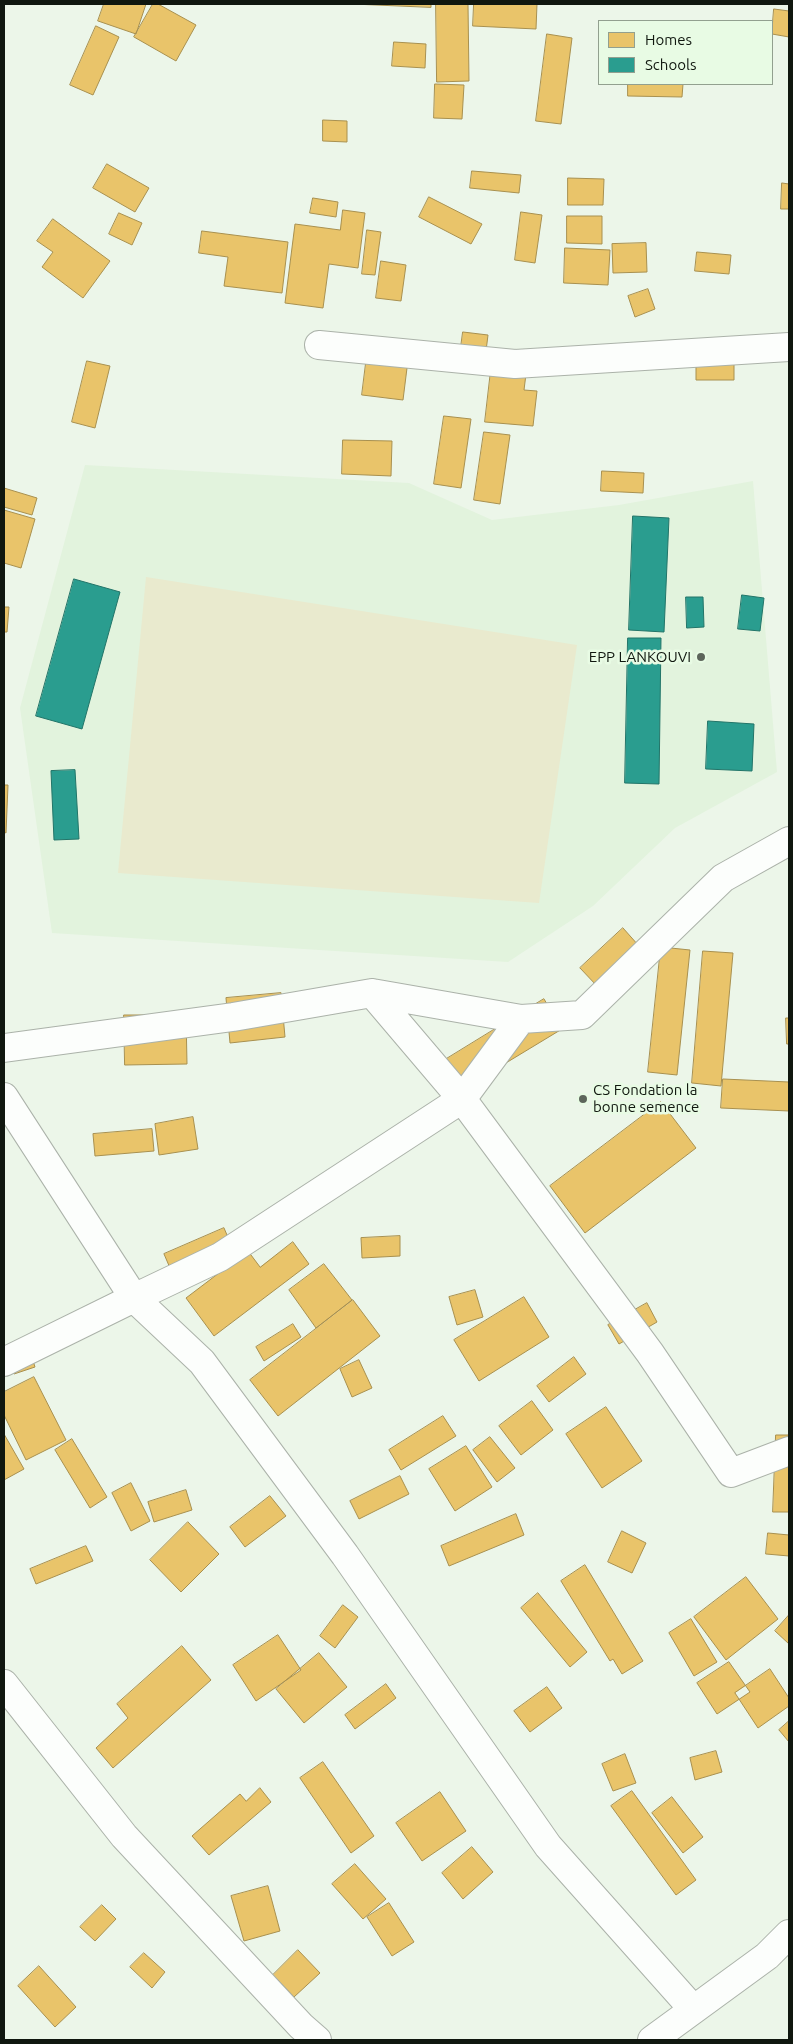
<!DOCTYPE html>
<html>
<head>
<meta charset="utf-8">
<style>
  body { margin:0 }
  #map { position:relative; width:793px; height:2044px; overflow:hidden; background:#ecf6e9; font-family:Ubuntu,sans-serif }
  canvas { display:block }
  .frame { position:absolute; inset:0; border:5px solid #10170f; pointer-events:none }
  .legend { position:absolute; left:598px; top:20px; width:175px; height:65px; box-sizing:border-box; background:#e8fbe4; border:1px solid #92a08f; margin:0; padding:6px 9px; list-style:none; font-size:15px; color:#10170f }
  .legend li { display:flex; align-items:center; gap:10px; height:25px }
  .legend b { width:25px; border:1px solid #92a08f }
</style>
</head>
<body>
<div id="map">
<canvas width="793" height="2044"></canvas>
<div class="frame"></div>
<ul class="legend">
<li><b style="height:14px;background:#e9c46a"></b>Homes</li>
<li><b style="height:14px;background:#2a9d8f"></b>Schools</li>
</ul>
</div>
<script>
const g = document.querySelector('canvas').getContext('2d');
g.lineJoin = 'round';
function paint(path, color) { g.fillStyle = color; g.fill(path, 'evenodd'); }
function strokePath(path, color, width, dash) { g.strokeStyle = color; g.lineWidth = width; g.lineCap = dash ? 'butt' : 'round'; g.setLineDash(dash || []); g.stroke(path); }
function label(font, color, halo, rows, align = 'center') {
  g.font = font + ' Ubuntu,sans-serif'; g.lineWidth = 5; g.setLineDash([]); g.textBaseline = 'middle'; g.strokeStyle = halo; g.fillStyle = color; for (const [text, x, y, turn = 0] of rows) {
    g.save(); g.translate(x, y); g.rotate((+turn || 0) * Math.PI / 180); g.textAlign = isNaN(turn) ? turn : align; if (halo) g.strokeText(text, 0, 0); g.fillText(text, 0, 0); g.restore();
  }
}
paint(new Path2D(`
  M85,465L409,483L492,520L619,505L753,481L777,772L675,828L593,906L508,962L52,933L20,708Z`), '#e2f3dd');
paint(new Path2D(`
  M146,577L577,645L539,903L118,873Z`), '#e9eace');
const homes = new Path2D(`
  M104,4H146L136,34L98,21Z
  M153,4H158L196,25L176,61L134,37Z
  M353,4H431V7Z
  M436,4H468L469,81L437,82Z
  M474,4H537L536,29L473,26Z
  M774,9L789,11V37L772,34Z
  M96,26L119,37L93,95L70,85Z
  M547,34L572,38L561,124L536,121Z
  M394,42L426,44L425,68L392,66Z
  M435,84L464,85L462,119L434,118Z
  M628,84H683L682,97L628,96Z
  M323,120L347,121V142L323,141Z
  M107,164L149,188L135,212L93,188Z
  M472,171L521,175L519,193L470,188Z
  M568,178L604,179L603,205H568Z
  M782,183L789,184V209H781Z
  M429,197L482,224L471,244L419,217Z
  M313,198L338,202L336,217L310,213Z
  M343,210L365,213L358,268L329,264L323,308L285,303L295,224L340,230Z
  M521,212L542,215L535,263L515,260Z
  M119,213L142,223L132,245L109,234Z
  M567,216H602V244L567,243Z
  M53,219L110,261L83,298L42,267L53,252L37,241Z
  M367,230L381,232L375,275L362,274Z
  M202,231L288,242L282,293L224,286L228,257L199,253Z
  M646,243L647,272L613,273L612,244Z
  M565,248L610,250L608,285L564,283Z
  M697,252L731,255L729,274L695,271Z
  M381,261L406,265L401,301L376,298Z
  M648,289L655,309L635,317L628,296Z
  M463,332L488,335L486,351L461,347Z
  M369,339L410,344L403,400L362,395Z
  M734,360V380H696V361Z
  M87,361L110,366L95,428L72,422Z
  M491,370L526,374L524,390L537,391L533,426L485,422Z
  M444,416L471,419L461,488L434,484Z
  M484,432L510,435L500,504L474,500Z
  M343,440L392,441L391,476L342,474Z
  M602,471L644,473L643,493L601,491Z
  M4,488L37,498L32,515L4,507Z
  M4,510L35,519L21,568L4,563Z
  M4,607H9L7,632H4Z
  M4,785H8L6,833L4,832Z
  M623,928L639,946L597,986L580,968Z
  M661,947L690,950L677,1075L648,1072Z
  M703,951L733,953L721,1086L692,1083Z
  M281,993L285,1037L230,1043L226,998Z
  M544,999L562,1029L453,1095L435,1066Z
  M124,1015H186L187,1064L125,1065Z
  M786,1018H789V1044H787Z
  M723,1079L789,1082V1111L721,1108Z
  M661,1102L696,1148L585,1233L550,1186Z
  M193,1117L198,1149L159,1155L155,1124Z
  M152,1129L154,1151L95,1156L93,1134Z
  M224,1228L236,1256L176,1282L164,1254Z
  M400,1236V1256L362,1258L361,1238Z
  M293,1242L309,1264L214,1336L186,1298L248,1251L260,1267Z
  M324,1264L352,1300L316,1328L289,1290Z
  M475,1290L483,1317L457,1325L449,1297Z
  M524,1297L549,1337L479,1381L454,1340Z
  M353,1300L380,1336L278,1416L250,1380Z
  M647,1303L657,1322L619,1344L608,1325Z
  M293,1324L301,1337L264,1361L256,1347Z
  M29,1348L35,1367L14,1374L8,1355Z
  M574,1357L586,1374L549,1402L537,1386Z
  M359,1360L372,1388L352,1397L340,1369Z
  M34,1377L66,1440L26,1460L4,1415V1392Z
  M532,1401L553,1430L521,1455L499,1426Z
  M606,1407L642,1461L602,1488L566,1434Z
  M443,1416L456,1436L401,1470L389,1450Z
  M4,1434L24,1469L4,1480Z
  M776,1435H789V1512H773Z
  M490,1437L515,1468L497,1482L473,1450Z
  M72,1439L107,1497L90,1508L55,1450Z
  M466,1446L492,1487L455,1511L429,1469Z
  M400,1476L409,1494L359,1519L350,1501Z
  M131,1483L150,1521L131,1531L112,1493Z
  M186,1490L192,1510L154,1522L148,1502Z
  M270,1496L286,1516L245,1547L230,1527Z
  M516,1514L524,1535L449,1566L441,1546Z
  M188,1522L219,1554L181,1592L150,1560Z
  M622,1531L646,1543L632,1573L608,1562Z
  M768,1533L789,1535V1556L766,1554Z
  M86,1546L93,1561L36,1584L30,1569Z
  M585,1565L643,1661L622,1674L613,1659L610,1661L561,1581Z
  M746,1577L778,1619L726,1660L694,1617Z
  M538,1593L587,1652L570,1667L521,1608Z
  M343,1605L358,1617L335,1648L320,1636Z
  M789,1615V1644L775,1631Z
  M691,1619L717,1662L694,1676L669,1633Z
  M278,1635L301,1670L256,1701L233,1665Z
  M182,1646L211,1680L113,1768L96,1748L128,1718L117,1704Z
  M319,1653L347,1687L304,1723L276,1689Z
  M729,1662L750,1692L717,1714L697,1683Z
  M770,1669L789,1698V1706L758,1728L735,1693Z
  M386,1684L396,1698L355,1729L345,1715Z
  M547,1687L562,1708L530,1732L514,1711Z
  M789,1721V1742L779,1730Z
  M716,1751L722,1772L695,1780L690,1758Z
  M625,1754L636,1783L613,1791L602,1764Z
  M323,1762L374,1836L351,1853L300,1778Z
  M260,1788L271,1802L209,1855L192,1836L240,1794L246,1801Z
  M632,1791L696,1880L676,1895L611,1806Z
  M440,1792L466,1831L422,1861L396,1823Z
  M672,1797L703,1837L683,1853L652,1813Z
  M472,1847L493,1872L463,1899L442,1873Z
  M355,1864L386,1899L363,1919L332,1884Z
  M268,1886L280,1931L244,1941L231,1896Z
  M389,1903L414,1942L392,1956L367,1917Z
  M102,1905L116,1919L95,1941L80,1927Z
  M298,1950L320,1973L294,1997L273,1975Z
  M144,1953L165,1972L152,1988L130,1967Z
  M39,1966L76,2007L55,2027L18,1986Z`);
paint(homes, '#e9c46a');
strokePath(homes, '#a8904f', 1);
const schools = new Path2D(`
  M633,516L669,518L664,632L629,630Z
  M74,579L120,592L82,729L36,716Z
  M742,595L764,598L760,631L738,629Z
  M686,597H703L704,627L687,628Z
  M628,638H661L659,784L625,783Z
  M708,721L754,724L752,771L706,769Z
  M75,770L79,839L54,840L51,771Z`);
paint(schools, '#2a9d8f');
strokePath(schools, '#227569', 1);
const minor = new Path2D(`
  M319,345L515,364L789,347
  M372,993L462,1099L650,1353L731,1473L789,1451
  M521,1019L462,1099L220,1257L134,1298L202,1362L345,1555L548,1846L693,2009
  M4,1048L233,1017L372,993L521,1019L582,1015L723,878L789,841
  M4,1097L134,1298L4,1362
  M4,1684L124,1836L301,2026L317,2040
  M652,2040L767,1956L789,1934`);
strokePath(minor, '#abb2a9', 30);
strokePath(minor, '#fcfefc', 28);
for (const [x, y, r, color] of [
  [701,657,5,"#5d655b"],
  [583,1099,5,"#5d655b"]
]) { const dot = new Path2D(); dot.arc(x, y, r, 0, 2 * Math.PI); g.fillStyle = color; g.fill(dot); strokePath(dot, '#e8fbe4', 2); }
label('15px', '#10170f', '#e8fbe4', [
  ["EPP LANKOUVI",691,657],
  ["CS Fondation la",593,1090,"left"],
  ["bonne semence",593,1107,"left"]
], 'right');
</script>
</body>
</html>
